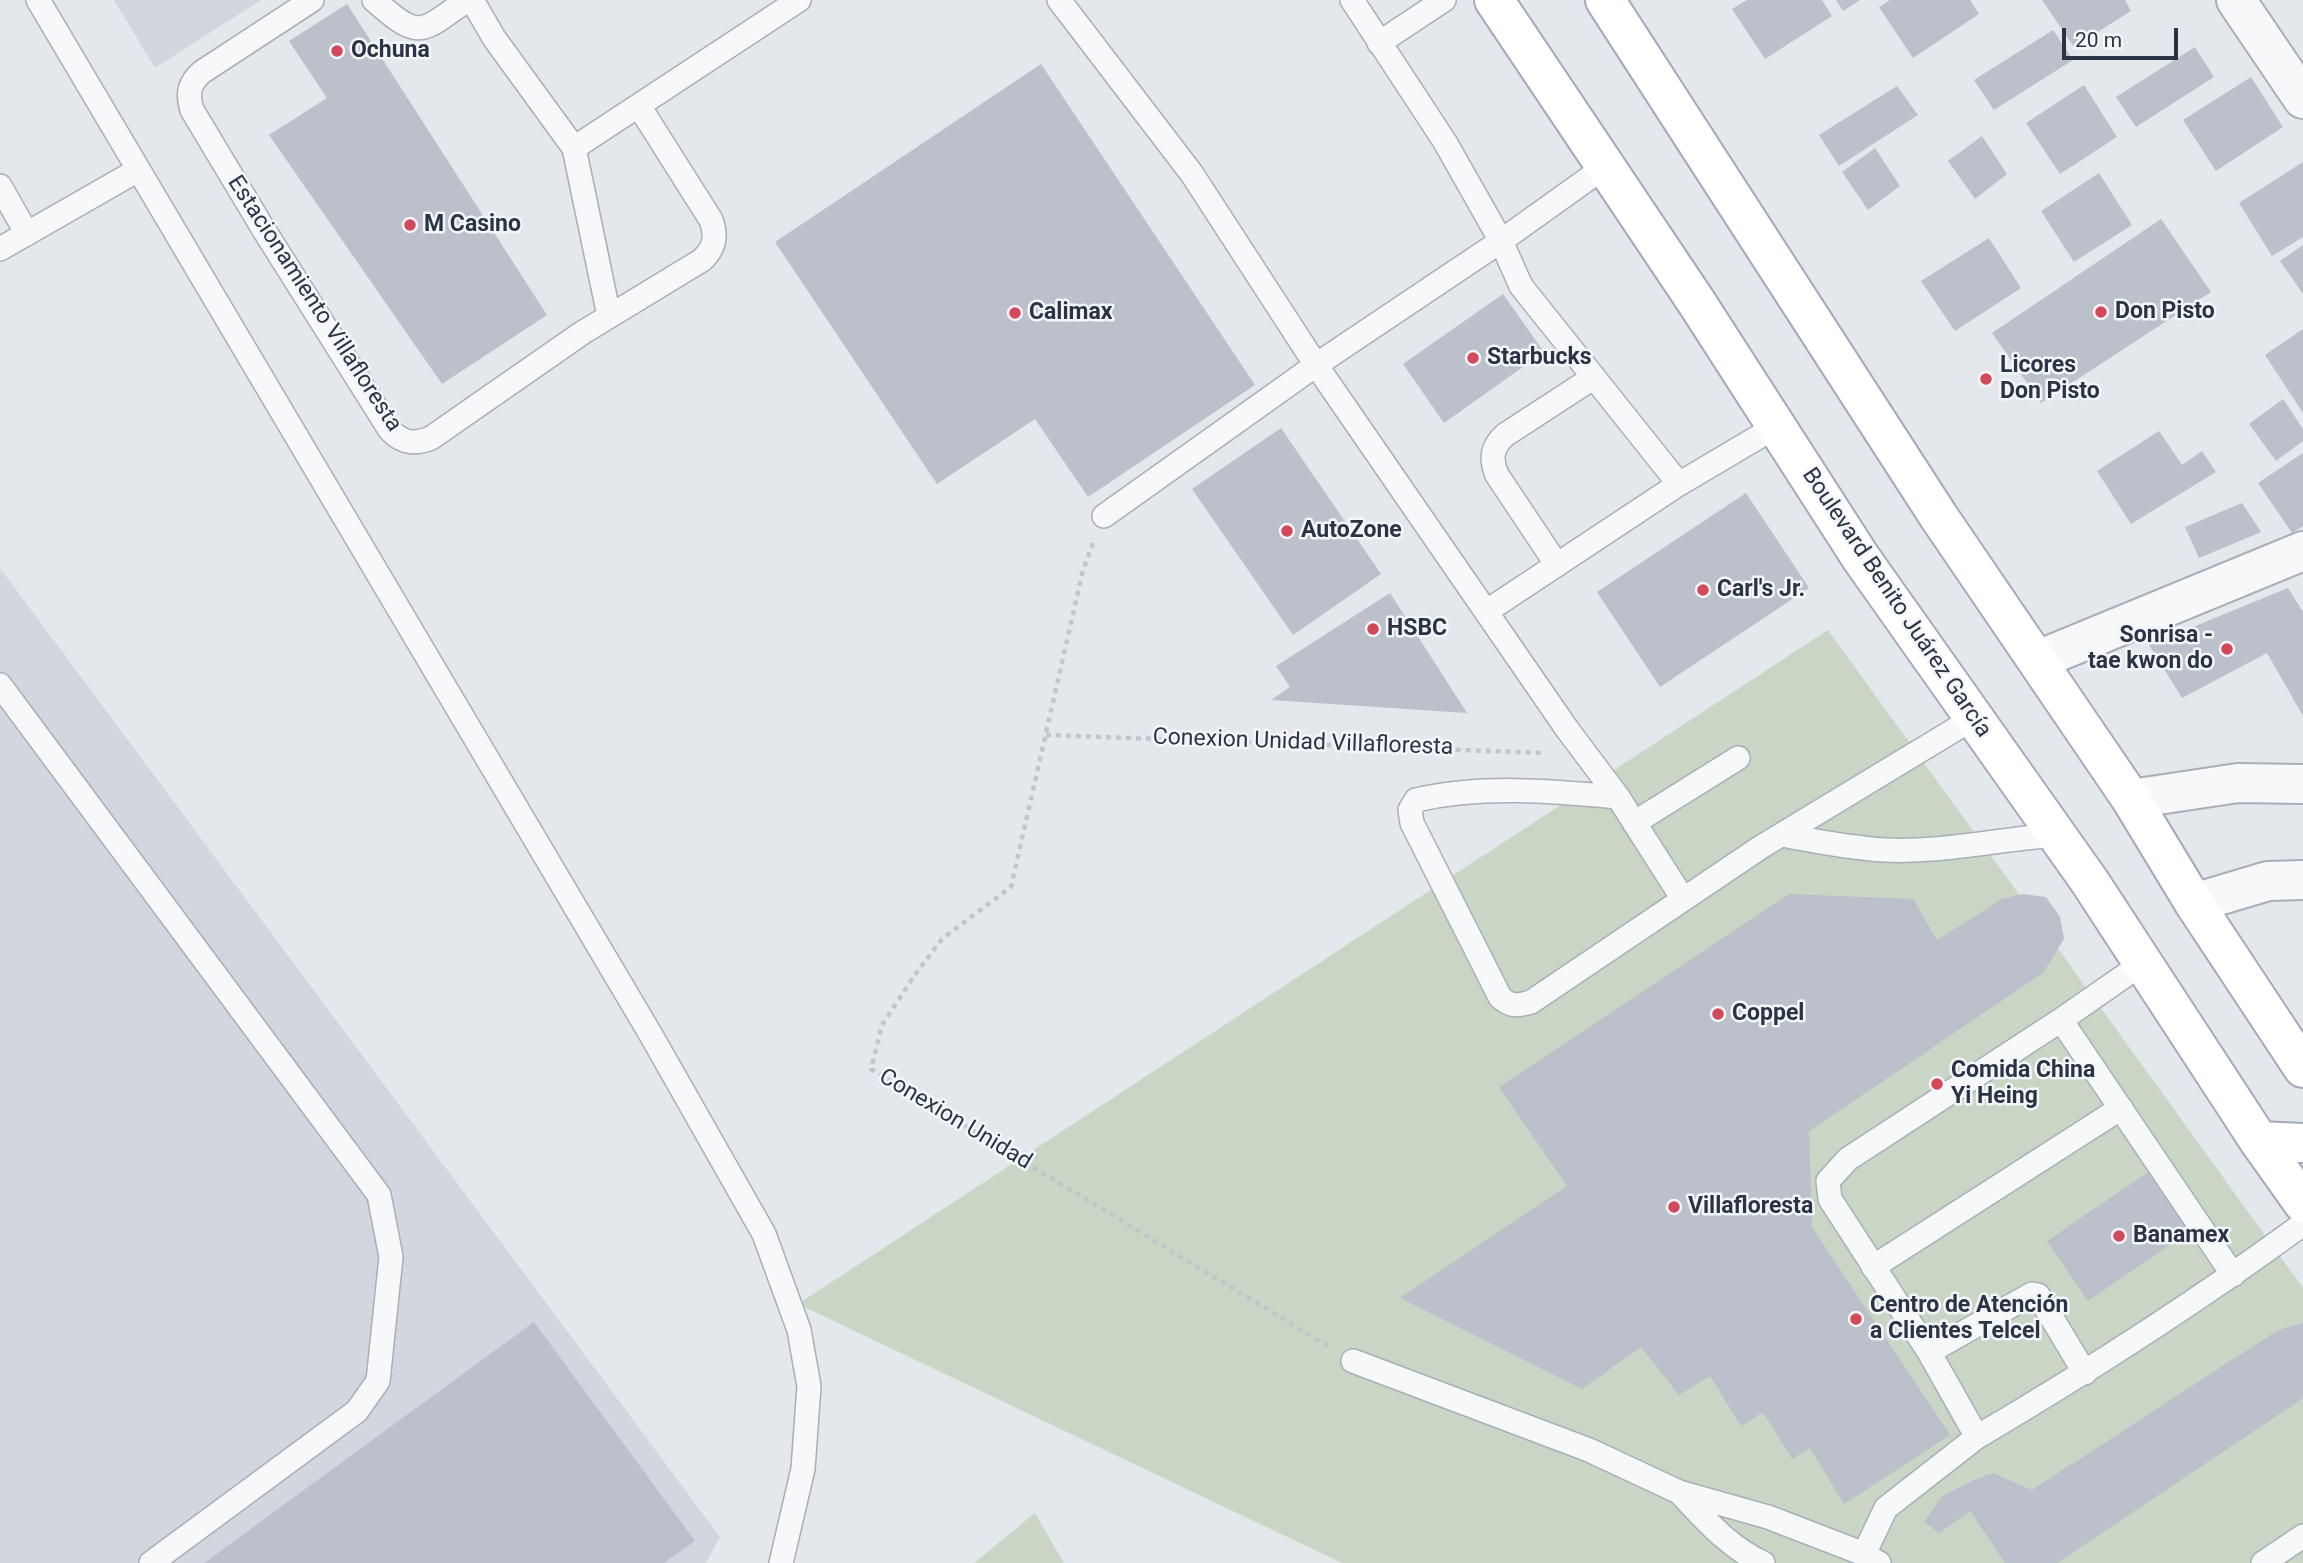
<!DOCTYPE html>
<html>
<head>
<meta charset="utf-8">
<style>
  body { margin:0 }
  #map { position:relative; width:2303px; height:1563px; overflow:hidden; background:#e4e7ec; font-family:Roboto,sans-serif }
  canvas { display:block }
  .scale { position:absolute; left:2062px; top:28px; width:116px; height:32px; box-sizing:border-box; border:4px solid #2b3445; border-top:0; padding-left:9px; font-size:21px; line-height:24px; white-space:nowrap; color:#2b3445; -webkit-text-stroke:5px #f4f6f9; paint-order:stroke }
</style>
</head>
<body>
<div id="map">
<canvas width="2303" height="1563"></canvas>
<div class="scale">20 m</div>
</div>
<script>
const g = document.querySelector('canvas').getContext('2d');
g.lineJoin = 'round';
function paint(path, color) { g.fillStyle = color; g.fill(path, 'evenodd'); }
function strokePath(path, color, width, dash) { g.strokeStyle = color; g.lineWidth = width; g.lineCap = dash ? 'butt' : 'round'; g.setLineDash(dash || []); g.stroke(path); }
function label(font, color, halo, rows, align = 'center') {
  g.font = font + ' Roboto,sans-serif'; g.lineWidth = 5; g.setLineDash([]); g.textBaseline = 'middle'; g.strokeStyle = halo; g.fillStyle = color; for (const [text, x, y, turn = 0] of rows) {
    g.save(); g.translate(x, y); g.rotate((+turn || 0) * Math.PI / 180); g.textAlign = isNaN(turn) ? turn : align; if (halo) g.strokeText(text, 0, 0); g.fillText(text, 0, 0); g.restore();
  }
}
paint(new Path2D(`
  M114,0H261L155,68Z
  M0,568L720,1537L706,1563H0Z`), '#d2d6de');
paint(new Path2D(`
  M1828,630L2303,1288V1563H1342L798,1304Z
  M1035,1513L1064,1563H974Z`), '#c9d6c5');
paint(new Path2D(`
  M1747,0H1822L1832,16L1765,59L1732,9Z
  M1836,0H1860L1843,11Z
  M1890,0H1970L1979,14L1913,58L1879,7Z
  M2042,0H2125L2131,11L2074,47Z
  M347,4L547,315L442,384L269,135L327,98L289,41Z
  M2053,30L2073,60L1994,110L1974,80Z
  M2195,47L2214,77L2136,127L2116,97Z
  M1041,64L1255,385L1088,497L1035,419L937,484L775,242Z
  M2251,77L2283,127L2216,171L2183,120Z
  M2084,85L2117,137L2060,174L2026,123Z
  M1897,86L1918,115L1839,166L1819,135Z
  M1982,136L2007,174L1975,199L1948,161Z
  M1875,148L1900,186L1868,210L1842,172Z
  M2303,162V237L2272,256L2239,203Z
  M2099,173L2132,225L2074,262L2041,211Z
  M2161,219L2211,292L2041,403L1992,333Z
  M1989,238L2021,288L1955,331L1921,281Z
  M2303,245V294L2280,261Z
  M1503,294L1544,352L1444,423L1403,364Z
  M2303,329V413L2265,355Z
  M2283,399L2303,429V441L2276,461L2249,424Z
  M1281,428L1381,574L1293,635L1192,489Z
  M2159,431L2182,465L2202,451L2216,472L2131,524L2097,471Z
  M2303,453V526L2292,533L2258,483Z
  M1746,493L1809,588L1660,687L1597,592Z
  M2242,503L2261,532L2199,558L2185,527Z
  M2288,588L2303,612V716L2267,653L2182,698L2149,645Z
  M1390,593L1467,713L1271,700L1290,687L1276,666Z
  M1789,894L1913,899L1937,940L2002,899L2023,894L2046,897L2060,917L2064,939L2043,973L1809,1131L1812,1227L1950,1435L1844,1504L1810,1448L1792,1459L1763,1412L1741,1426L1710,1376L1679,1395L1641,1347L1582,1389L1400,1298L1567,1186L1499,1087Z
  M2150,1171L2191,1230L2088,1301L2047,1241Z
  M534,1322L695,1541L664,1563H204Z
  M2303,1323V1398L2057,1563H2005L1970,1511L1939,1533L1924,1522L1942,1496L1974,1480L1993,1473L2032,1490L2278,1330Z`), '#bbc0ca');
const service = new Path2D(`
  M38,0L651,1035L764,1234L799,1330L809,1386L803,1469L781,1563
  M312,0L202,72C189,83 187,94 192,110L264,230L390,430C402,443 414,445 431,438L582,333L702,260C715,248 717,236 711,220L639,106
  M374,0C420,41 420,33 467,0
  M472,0L494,38L574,148L799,0
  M1059,0L1192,174L1316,365L1567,729L1618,797L1683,899
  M1352,0L1445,142L1501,241L1521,286L1679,484
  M1379,43L1444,0
  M574,148L609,316
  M0,186L27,234
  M0,249L138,170
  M1104,516L1316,365L1501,241L1606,166
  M1557,565L1497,475C1490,458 1492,447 1505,435L1594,377
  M1487,611L1679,484L1777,426
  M0,685L379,1195L391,1257L378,1381L357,1411L151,1563
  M1618,797C1551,791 1482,785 1416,800L1410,810L1412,823L1500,997C1511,1007 1517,1006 1531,1002L1761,847L1974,718
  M1634,823L1738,758
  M1782,835C1815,841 1850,848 1884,850C1942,853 1999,839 2057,835
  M2143,963L2061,1020L1848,1159L1828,1181L1830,1199L1929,1352L1977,1437C2089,1371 2198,1301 2303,1224
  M2061,1020L2233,1275
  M1873,1267L2121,1108
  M1929,1352L2032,1294L2038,1295L2085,1373
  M1353,1361L1589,1450L1679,1492L1768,1517L1864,1554L1879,1563
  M1679,1492C1705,1519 1728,1547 1763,1563
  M1864,1554L1886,1508L1977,1437
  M2263,1563L2303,1536`);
const minor = new Path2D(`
  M2236,0L2303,99
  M2038,660L2303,551
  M2131,799L2238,783L2303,784
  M2194,903L2268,881L2303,880`);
const primary = new Path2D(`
  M1494,0L1697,303L1861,558L2090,882L2259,1141L2303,1203
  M1605,0L1939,517L2131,799L2194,903L2303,1068
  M2259,1141L2303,1143`);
strokePath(service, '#a9aeb7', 26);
strokePath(minor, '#a9aeb7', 42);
strokePath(primary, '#a3abb8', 42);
strokePath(new Path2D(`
  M1093,543L1083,570L1011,887L942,939L914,976L882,1025L871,1069L1328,1346
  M1046,735L1545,753`), '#c2c5cb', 4.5, [5, 5]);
strokePath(service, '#f7f8fa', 23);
strokePath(minor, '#f7f8fa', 38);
strokePath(primary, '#fff', 38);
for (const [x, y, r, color] of [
  [337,51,7,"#d1495b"],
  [410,225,7,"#d1495b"],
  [2101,312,7,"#d1495b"],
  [1015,313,7,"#d1495b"],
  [1473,358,7,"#d1495b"],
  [1986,379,7,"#d1495b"],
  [1287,531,7,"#d1495b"],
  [1703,590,7,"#d1495b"],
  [1373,629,7,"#d1495b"],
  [2227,649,7,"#d1495b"],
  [1718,1014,7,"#d1495b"],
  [1937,1084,7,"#d1495b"],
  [1674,1207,7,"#d1495b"],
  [2119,1236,7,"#d1495b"],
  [1856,1319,7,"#d1495b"]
]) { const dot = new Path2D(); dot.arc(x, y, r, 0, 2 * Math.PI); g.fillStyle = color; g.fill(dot); strokePath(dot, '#f4f6f9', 2.5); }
label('bold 23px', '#2b3445', '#f4f6f9', [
  ["Ochuna",351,51],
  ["M Casino",424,225],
  ["Don Pisto",2115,312],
  ["Calimax",1029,313],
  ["Starbucks",1487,358],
  ["Licores",2000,366],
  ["Don Pisto",2000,392],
  ["AutoZone",1301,531],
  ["Carl's Jr.",1717,590],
  ["HSBC",1387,629],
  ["Sonrisa -",2213,636,"right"],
  ["tae kwon do",2213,662,"right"],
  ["Coppel",1732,1014],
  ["Comida China",1951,1071],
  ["Yi Heing",1951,1097],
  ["Villafloresta",1688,1207],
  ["Banamex",2133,1236],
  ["Centro de Atención",1870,1306],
  ["a Clientes Telcel",1870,1332]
], 'left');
label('23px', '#2b3445', '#f4f6f9', [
  ["Estacionamiento Villafloresta",314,304,57],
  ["Boulevard Benito Juárez García",1896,603,56],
  ["Conexion Unidad Villafloresta",1303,743,2],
  ["Conexion Unidad",955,1120,31]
]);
</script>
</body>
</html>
